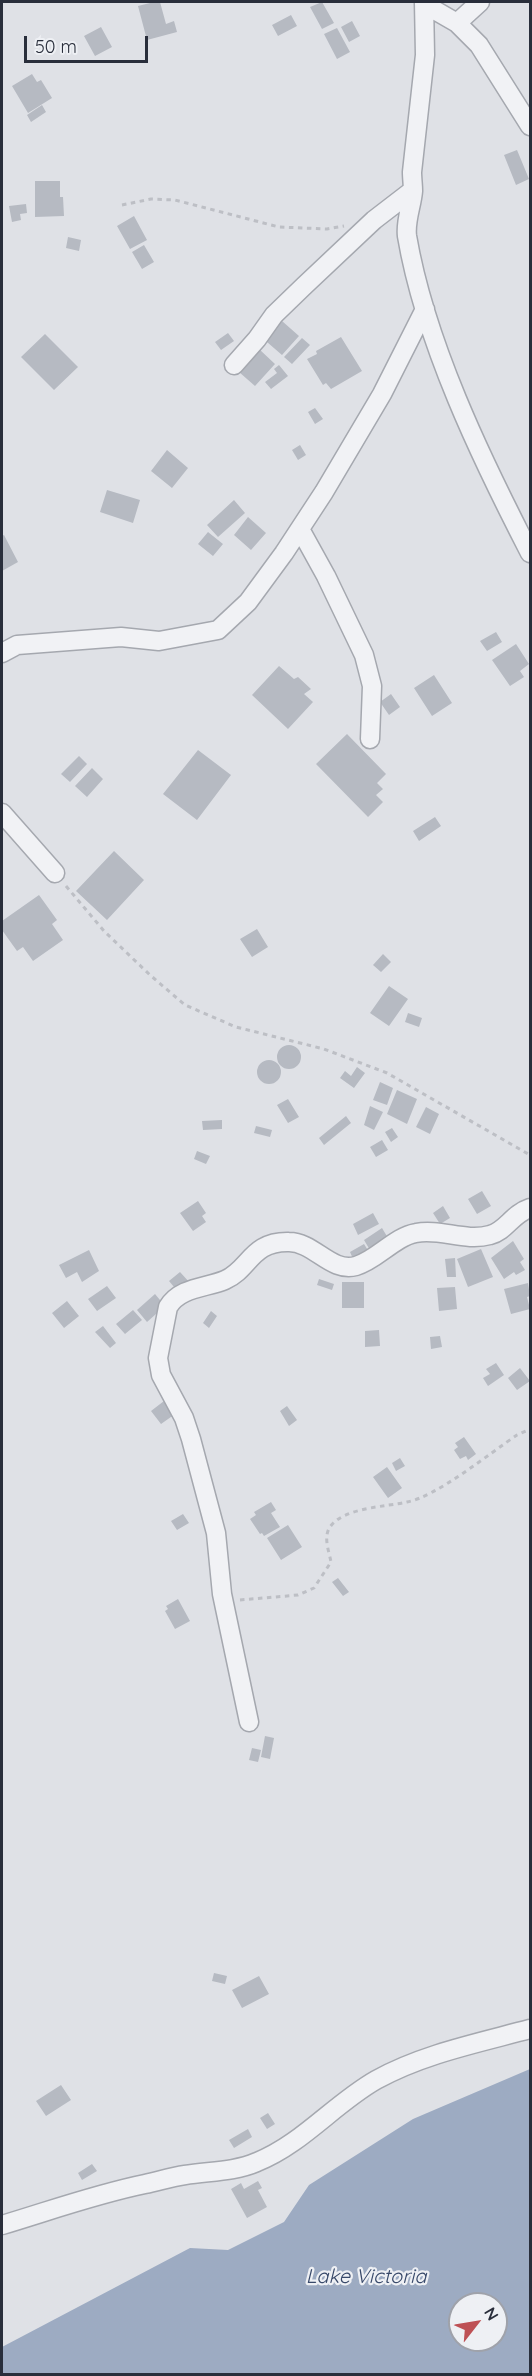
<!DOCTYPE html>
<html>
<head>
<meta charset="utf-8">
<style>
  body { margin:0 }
  #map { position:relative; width:532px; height:2376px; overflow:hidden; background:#dfe1e6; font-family:Quicksand,sans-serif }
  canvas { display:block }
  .frame { position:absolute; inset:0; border:3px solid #292e3b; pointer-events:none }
  .north { position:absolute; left:448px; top:2292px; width:60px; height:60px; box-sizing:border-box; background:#eef0f4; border:2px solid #9fa2aa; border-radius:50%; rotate:59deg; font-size:16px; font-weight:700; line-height:24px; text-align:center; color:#292e3b }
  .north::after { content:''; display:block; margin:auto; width:21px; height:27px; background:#be5155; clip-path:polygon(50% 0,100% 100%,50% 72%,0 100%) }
  .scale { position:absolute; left:24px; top:36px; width:124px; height:27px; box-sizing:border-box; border:3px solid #292e3b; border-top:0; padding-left:8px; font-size:18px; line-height:21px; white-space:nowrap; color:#292e3b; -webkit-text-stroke:4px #eef0f4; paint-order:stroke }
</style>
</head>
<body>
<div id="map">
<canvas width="532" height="2376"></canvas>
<div class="frame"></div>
<div class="north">N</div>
<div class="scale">50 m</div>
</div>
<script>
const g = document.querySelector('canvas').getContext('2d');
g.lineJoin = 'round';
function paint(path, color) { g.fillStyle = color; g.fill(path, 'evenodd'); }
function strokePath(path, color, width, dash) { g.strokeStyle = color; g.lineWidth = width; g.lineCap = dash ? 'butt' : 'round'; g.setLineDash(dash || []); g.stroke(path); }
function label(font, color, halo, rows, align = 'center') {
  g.font = font + ' Quicksand,sans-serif'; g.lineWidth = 4.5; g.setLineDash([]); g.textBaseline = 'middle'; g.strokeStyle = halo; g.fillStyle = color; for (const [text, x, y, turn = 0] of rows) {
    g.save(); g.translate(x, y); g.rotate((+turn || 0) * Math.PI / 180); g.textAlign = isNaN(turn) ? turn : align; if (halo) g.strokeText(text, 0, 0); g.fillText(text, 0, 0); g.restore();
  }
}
paint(new Path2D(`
  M530,2069V2374H2V2347L190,2248L228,2250L284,2222L309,2185L413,2119ZM460,2304H496V2340H460Z`), '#9dabc2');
paint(new Path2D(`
  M154,2H160L166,24L174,21L177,32L147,40L138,6Z
  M322,2L334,23L322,29L310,7Z
  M291,15L297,26L278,36L272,25Z
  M352,21L360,36L349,42L341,27Z
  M101,27L112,47L95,56L84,36Z
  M337,28L350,52L337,59L324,34Z
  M32,74L37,82L41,80L52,98L28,113L12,86Z
  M42,105L46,112L31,122L27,115Z
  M517,150L529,179L516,185L504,155Z
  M35,181H60V197H63L64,216L35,217Z
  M26,204L27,213L20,214L21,220L12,222L9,206Z
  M134,216L147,240L130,249L117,226Z
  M68,237L81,240L79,251L66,248Z
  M144,245L154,262L142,269L132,252Z
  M282,321L299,336L282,355L260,336L273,322L278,326Z
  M228,333L234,341L221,350L215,342Z
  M45,334L78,367L54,390L21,357Z
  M341,337L362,371L331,389L326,383L323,385L307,359L317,354L316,351Z
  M302,338L310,345L292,364L284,357Z
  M259,349L275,364L255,386L239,372Z
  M279,365L288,376L271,389L265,382L277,373L274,369Z
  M315,408L323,419L315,424L308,412Z
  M300,445L306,455L298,460L292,450Z
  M167,450L188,468L172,488L151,471Z
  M107,490L140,500L133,523L100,512Z
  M234,500L245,513L218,537L207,525Z
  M248,517L266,533L251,550L234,535Z
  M208,532L223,544L213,556L198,544Z
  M4,535L18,562L2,571V536Z
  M496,632L502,642L487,651L480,641Z
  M516,644L529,664L520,671L524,677L510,686L492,660Z
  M279,666L294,679L298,677L311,689L304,694L313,702L288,729L252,695Z
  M434,675L452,703L432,716L414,688Z
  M391,694L400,707L389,715L380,702Z
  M347,734L386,774L377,783L383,789L376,795L383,802L368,817L316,764Z
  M198,750L231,775L197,820L163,794Z
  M79,756L87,764L70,782L61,774Z
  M92,768L103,779L87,797L75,786Z
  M435,817L441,826L419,841L413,831Z
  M114,851L144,880L107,920L76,891Z
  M39,895L57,920L52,924L63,940L33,961L23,947L17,951L2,930V921Z
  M257,929L268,947L252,957L240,939Z
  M383,954L391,962L381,972L373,965Z
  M389,986L408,999L389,1026L370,1013Z
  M408,1013L422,1018L419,1027L405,1022Z
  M277 1057a12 12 0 1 1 24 0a12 12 0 1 1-24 0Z
  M257 1072a12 12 0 1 1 24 0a12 12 0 1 1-24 0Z
  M357,1067L365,1073L354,1088L340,1078L345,1071L351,1076Z
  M380,1082L393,1088L387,1105L373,1100Z
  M397,1090L417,1099L407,1124L387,1114Z
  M288,1099L299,1117L288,1123L277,1105Z
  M370,1106L383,1112L374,1130L364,1125Z
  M426,1107L439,1114L430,1134L416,1127Z
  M346,1116L351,1123L324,1145L319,1138Z
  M222,1120V1129L203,1130L202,1121Z
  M256,1126L272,1130L270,1137L254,1133Z
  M392,1128L398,1137L391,1142L385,1132Z
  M382,1140L388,1150L376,1157L370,1147Z
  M197,1151L210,1156L206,1164L194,1159Z
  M482,1191L491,1206L477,1214L468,1199Z
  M198,1201L206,1213L202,1216L206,1222L193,1231L180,1213Z
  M443,1206L450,1218L440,1224L433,1213Z
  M373,1213L379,1224L358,1235L353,1224Z
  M382,1228L391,1243L373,1255L364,1240Z
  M513,1241L524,1259L520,1262L525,1270L516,1275L514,1272L504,1279L491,1258Z
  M364,1244L369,1252L354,1261L350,1252Z
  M481,1249L493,1277L468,1287L457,1259Z
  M89,1250L99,1271L82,1282L77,1272L66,1278L59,1265Z
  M455,1258L456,1277H447L445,1259Z
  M180,1272L190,1283L179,1293L169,1281Z
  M319,1279L334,1284L332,1290L317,1285Z
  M342,1282H364V1308H342Z
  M528,1283L530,1296L527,1297L530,1309L511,1314L504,1289Z
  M107,1286L116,1298L97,1311L88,1299Z
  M455,1287L457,1309L439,1311L437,1288Z
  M155,1294L165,1306L147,1322L137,1310Z
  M67,1301L79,1316L64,1328L52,1313Z
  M133,1310L142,1320L125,1334L116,1324Z
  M211,1311L217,1316L209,1328L203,1323Z
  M103,1326L116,1343L110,1348L95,1332Z
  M379,1330L380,1346L365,1347V1331Z
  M440,1336L442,1347L431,1349L430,1337Z
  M496,1363L504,1375L488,1386L483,1378L490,1374L486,1369Z
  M520,1368L530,1381L517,1390L508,1378Z
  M164,1401L169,1407L178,1412L161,1424L151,1411Z
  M287,1406L297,1420L289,1426L280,1411Z
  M464,1437L476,1454L468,1460L466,1456L460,1459L454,1450L458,1447L455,1443Z
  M400,1458L405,1466L396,1471L392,1463Z
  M387,1467L402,1488L388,1498L373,1477Z
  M271,1502L276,1510L271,1513L280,1527L264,1536L262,1533L260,1534L250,1519L256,1515L254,1512Z
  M183,1514L189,1523L177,1530L171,1521Z
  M288,1525L302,1547L281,1560L267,1538Z
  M338,1578L349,1592L343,1596L332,1582Z
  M178,1599L190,1621L175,1629L165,1611L168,1609L166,1606Z
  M265,1736L274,1738L270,1759L261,1757Z
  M252,1748L261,1750L258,1762L249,1760Z
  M214,1973L227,1976L225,1984L212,1981Z
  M259,1976L269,1994L242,2008L232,1990Z
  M61,2085L71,2100L46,2116L36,2101Z
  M268,2113L275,2124L267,2129L260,2118Z
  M248,2129L252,2137L234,2148L229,2140Z
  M92,2164L97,2171L82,2180L78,2173Z
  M258,2181L262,2188L258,2190L267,2207L247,2218L231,2189L241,2183L244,2189Z`), '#b6bac2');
const minor = new Path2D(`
  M424,2L425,55L412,172C412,178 413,185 413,191C412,205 405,221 407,236C425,342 481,458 530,553
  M424,4L457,23L479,45L530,126
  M457,23L480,2
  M234,365L257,339L274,315L304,286L374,220L413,190
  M300,529L326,576L364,655L372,686L370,739
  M2,653L17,645L121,637L159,641L218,630L248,602L284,553L324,492L382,394L425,309
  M2,813L55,873
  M249,1722L222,1594L216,1533L191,1439L184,1418L161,1375L158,1358L168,1307C180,1287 206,1288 225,1280C250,1269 251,1241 289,1242C314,1242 331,1273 356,1266C377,1260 394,1237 416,1233C440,1228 465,1242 490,1235C506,1231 512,1214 530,1208
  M2,2225C49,2211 96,2194 145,2184C159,2181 172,2177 185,2175C209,2171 234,2172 257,2162C302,2144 334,2104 376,2080C423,2054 478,2043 530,2029`);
strokePath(minor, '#a5a8af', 21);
strokePath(new Path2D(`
  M122,205L151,199L175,200L279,227L327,229L344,226
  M66,886L104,931L150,975L185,1005L236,1027L324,1049L387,1073L530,1155
  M240,1600L298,1595L314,1588L331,1562C329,1551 323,1537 330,1527C344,1507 386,1507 407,1502C436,1497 490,1453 517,1435L530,1429`), '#bdbfc5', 3, [4.5, 4.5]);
strokePath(minor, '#f1f2f5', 18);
label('italic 20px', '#38496a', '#eef0f4', [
  ["Lake Victoria",366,2277]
]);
</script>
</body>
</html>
